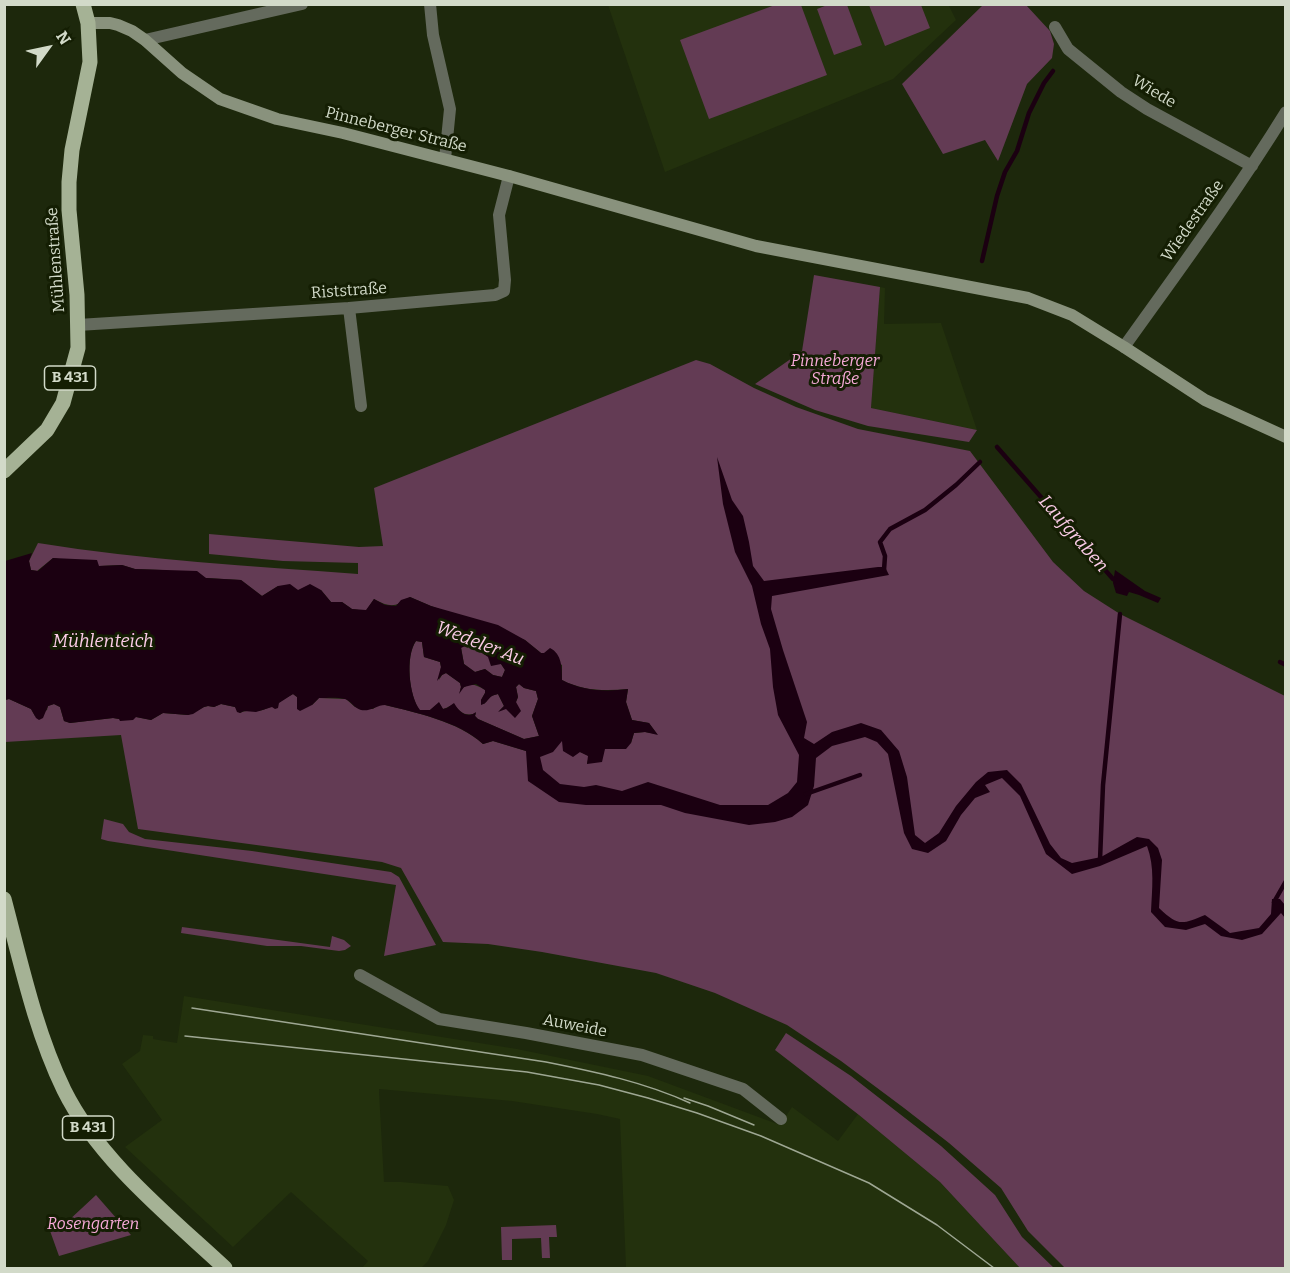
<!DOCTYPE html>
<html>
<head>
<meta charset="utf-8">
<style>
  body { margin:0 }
  #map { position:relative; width:1290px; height:1273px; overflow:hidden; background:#1d280c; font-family:Bitter,serif }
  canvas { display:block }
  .frame { position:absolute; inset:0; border:6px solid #d2dac9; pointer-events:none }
  .north { position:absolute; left:18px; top:18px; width:60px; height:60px; -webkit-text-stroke:4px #141e03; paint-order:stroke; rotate:57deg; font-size:16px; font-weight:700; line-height:24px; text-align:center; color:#d2dac9 }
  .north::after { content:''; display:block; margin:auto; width:21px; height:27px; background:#d2dac9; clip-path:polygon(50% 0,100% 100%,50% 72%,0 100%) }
</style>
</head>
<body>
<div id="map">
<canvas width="1290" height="1273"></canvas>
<div class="frame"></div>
<div class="north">N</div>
</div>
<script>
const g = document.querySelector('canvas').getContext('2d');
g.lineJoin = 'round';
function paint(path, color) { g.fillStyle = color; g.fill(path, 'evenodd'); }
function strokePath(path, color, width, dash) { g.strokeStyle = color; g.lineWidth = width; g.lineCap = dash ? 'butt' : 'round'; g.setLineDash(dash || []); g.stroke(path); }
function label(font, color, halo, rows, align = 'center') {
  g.font = font + ' Bitter,serif'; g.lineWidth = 6; g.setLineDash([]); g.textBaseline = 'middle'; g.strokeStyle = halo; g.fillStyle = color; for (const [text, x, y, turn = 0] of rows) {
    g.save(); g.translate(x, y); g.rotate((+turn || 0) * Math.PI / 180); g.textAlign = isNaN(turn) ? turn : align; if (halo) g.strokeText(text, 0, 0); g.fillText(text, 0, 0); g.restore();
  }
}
paint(new Path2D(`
  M948,4L956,20L893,79L665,172L608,5Z
  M880,287L885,288L884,324L941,323L977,430L871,408Z
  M184,996L517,1049L648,1076L780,1125L792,1107L838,1141L858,1114L940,1182L1020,1268H626L620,1119L597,1114L512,1101L379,1089V1092L384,1182H401L448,1186L454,1200L446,1225L428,1261L421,1268H362L368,1261L291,1192L233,1247L125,1147L162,1120L122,1064L140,1051L143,1035L153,1036V1039L177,1043Z`), '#23310d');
paint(new Path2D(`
  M830,4L847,5L862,45L834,55L817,9Z
  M775,5H801L827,75L709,119L680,40Z
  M869,5H921L930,28L885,46Z
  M983,5H1026L1050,31L1054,44L1052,58L1027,84L998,161L985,140L943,154L902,84Z
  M814,275L880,287L871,408L977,430L969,442L868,426L815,410L755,384L802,351Z
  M696,360L710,364L754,388L796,407L858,429L970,451L1053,562L1084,591L1120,614L1285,696V1268H1065L1028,1231L1001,1188L949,1143L904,1108L841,1061L787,1025L715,993L656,973L542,952L488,944L443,942L401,868L382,862L138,829L121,735L5,742V700L9,699L31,709L35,716L47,710L48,706L54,704L60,707L64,721L70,723L113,718L119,719L136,717L151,720L163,713L188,715L204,707L208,706L214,707L221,704L235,707L240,713C247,709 255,712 263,710C275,706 283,699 293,694L297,697V704L312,705L319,698L346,699L355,707L373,709L378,705H385C417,713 457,721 483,744L493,741L526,751L562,740L580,752L589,756L587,764L604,749L631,743L634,733L645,732L657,734L649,723L632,720L626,702L628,689C605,691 583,691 562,680V665L544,653H541L525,640L431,606L410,597C395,607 391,608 374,599L366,611L352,609L342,602H331L321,590H298L278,586L262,596L241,580L206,578L162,570L135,569L122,565L99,566L53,558L37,571L31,570L29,561L38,543C144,560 251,566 358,574V563L283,561L209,554V534L359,547L383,546L374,488Z
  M416,641L422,642L424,657L440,662L441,667L439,680L442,675L446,673L460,683L461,687L460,691C468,682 475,684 485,690V693L481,700L484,704L491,696L498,694L504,706L499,711L516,702L518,697L516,687L519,684L524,688L536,691L538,699L532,716L539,736L524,739L478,719L475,716L476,713C466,717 459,712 454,704L446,708L443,709L439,703L430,710L420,711C409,696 405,657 416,641Z
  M469,644L501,664L505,670L502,677L493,675L485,669L475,672L464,664L461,647Z
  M104,819L123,824L129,832L145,839L252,851L391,872L399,877L436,945L384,956L396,885L108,841L101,839Z
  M182,927L330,947L332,936L344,940L351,946L345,950L339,951L301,946H267L181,933Z
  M786,1033L851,1076L941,1146L995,1195L1022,1237L1054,1268H1020L940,1182L859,1115L775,1050Z
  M96,1195L131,1235L59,1256L49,1228L67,1222Z
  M556,1225L557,1237H549L550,1258H542L541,1238L512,1239V1260H502L501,1227Z`), '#633b54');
paint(new Path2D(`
  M717,457L732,500L743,516L749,542L753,566L764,581L878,567H885L889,575L772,596L771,609L783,650L807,722L804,738L814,744L832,732L861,723L881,730L899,751L907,777L915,835L925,843L939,833L956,806L976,782L988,772L1007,770L1021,784L1050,844L1061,858L1072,863L1101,857L1137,837L1149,839L1158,848L1162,860L1159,908C1178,926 1181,925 1205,915L1230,933L1259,928L1271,914L1272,899H1280L1285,905V918L1281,913L1262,934L1242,940L1221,936L1205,924L1186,930L1165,927L1151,912C1152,889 1155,867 1147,846L1100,866L1072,874L1046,854L1020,796L1002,778L985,785L990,792L975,798L961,815L946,841L928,853L912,849L904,833L888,754L877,742L865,737L832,746L816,758L814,786L808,805L792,817L775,822L749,825L685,813L661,805H586L559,802L528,781L526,751L493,741L483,744C458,721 417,713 385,705C377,705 370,712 361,710C354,708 351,701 345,699C338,697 327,698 319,698L312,705L300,711L297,709V697L293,694L279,703L278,708L275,709L272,707L256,712L244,711L240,713L237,712L235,707L221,704L214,707L208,706L204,707L193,714L188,715L163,713L151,720L136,717L133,720L120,721L119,719L113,718L70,723L64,721L60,707L54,704L48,706L43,718L39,720L36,718L31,709L9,699L5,700V561L32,553L29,561L31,570L38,571L53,558L97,560L99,566L122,565L135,569L197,571L206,578L241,580L262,596L278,586L290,584L298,590L310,584L321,590L331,602H342L352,609L366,610L374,599L385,605L396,606L401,600L410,597L431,606L498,625L525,640L541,653H544L550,648C562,654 562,668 562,680C583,691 606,692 628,689L626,702L632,720L649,723L658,735L645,732L634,733L631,743L626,749H605L602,762L587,764L588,756L580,752L573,757L563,751L562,741L553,752L540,757L543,770L560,784L584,787L596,785L622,791L648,782L720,805H768L788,793L797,782L799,755L778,715L773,687L770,649L761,624L752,586L735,552L723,504ZM416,641L422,642L424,657L440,662L441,667L437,681L442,675L446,673L460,683L461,687L459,694L464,687L476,684L485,690V693L481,700V705C489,703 487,696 498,694L504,706L498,712L506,709L515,718L521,711L516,702L518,697L516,687L519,684L524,688L536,691L538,699L532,716L539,736L524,739L478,719L475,716L476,712C467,719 459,712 454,703L447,708L443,709L439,702L430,710H420C409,696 405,656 416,641ZM469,644L488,657L491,666L501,664L505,670L502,677L493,675L485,669L475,672L464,664L461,648Z
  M1115,570L1145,591L1161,598L1158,603L1139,595L1129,592L1127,596L1116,593L1113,583Z`), '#1b0011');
strokePath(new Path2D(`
  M982,261L997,196L1005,172L1017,151L1029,113L1044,83L1053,71
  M997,447L1113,579L1117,581
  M881,570H884L885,556L880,542L890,529L925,510L956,485L980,462
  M1280,662L1286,665
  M806,794L860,775
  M1100,860L1103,785L1120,614
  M1274,902L1286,881`), '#1b0011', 4.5);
strokePath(new Path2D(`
  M430,4L433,35L450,109L445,159
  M1055,27L1068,49L1121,92L1147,109L1252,166
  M145,40L302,4
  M349,308L361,406
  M78,325L349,308L495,295L504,291L505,280L499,215L509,176
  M1124,347C1179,270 1236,193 1286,112
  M360,975L439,1019L526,1033L642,1055L743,1089L781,1119`), '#646a5d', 12);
strokePath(new Path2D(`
  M88,23H110L118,25L132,31L145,40L182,73L220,99L277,119L343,133L509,176L756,246L1028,298L1072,315L1124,347L1205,400L1286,437`), '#89927d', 12);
strokePath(new Path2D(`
  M4,471L47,430L63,403L78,348L77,295L69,210V182L72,150L90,62L88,23L83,4
  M4,899C21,963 35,1030 64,1090C98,1159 169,1216 225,1268`), '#a5b295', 15);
strokePath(new Path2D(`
  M192,1008L546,1062C596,1072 644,1082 690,1103
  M185,1036L527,1072L599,1085L648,1098L697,1113L761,1136L869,1183L937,1225L994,1268
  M684,1098L708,1106L754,1125`), '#9ea793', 1.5);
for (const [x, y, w] of [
  [70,378,51],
  [88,1128,51]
]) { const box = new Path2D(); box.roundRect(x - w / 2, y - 12, w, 24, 4.5); g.fillStyle = '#141e03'; g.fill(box); strokePath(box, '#d2dac9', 1.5); }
label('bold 15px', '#d2dac9', null, [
  ["B 431",70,378],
  ["B 431",88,1128]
]);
label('16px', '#d2dac9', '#141e03', [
  ["Wiede",1154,92,31],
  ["Pinneberger Straße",396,130,14],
  ["Wiedestraße",1193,221,-55],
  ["Mühlenstraße",56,260,-94],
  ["Riststraße",349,291,-4],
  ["Auweide",575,1026,11]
]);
label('italic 16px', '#f8aad9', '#141e03', [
  ["Pinneberger",835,362],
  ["Straße",835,380],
  ["Rosengarten",93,1225]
]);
label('italic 18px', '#fccce8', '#141e03', [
  ["Laufgraben",1073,534,49],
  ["Mühlenteich",103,642],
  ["Wedeler Au",480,644,21]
]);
</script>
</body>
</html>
